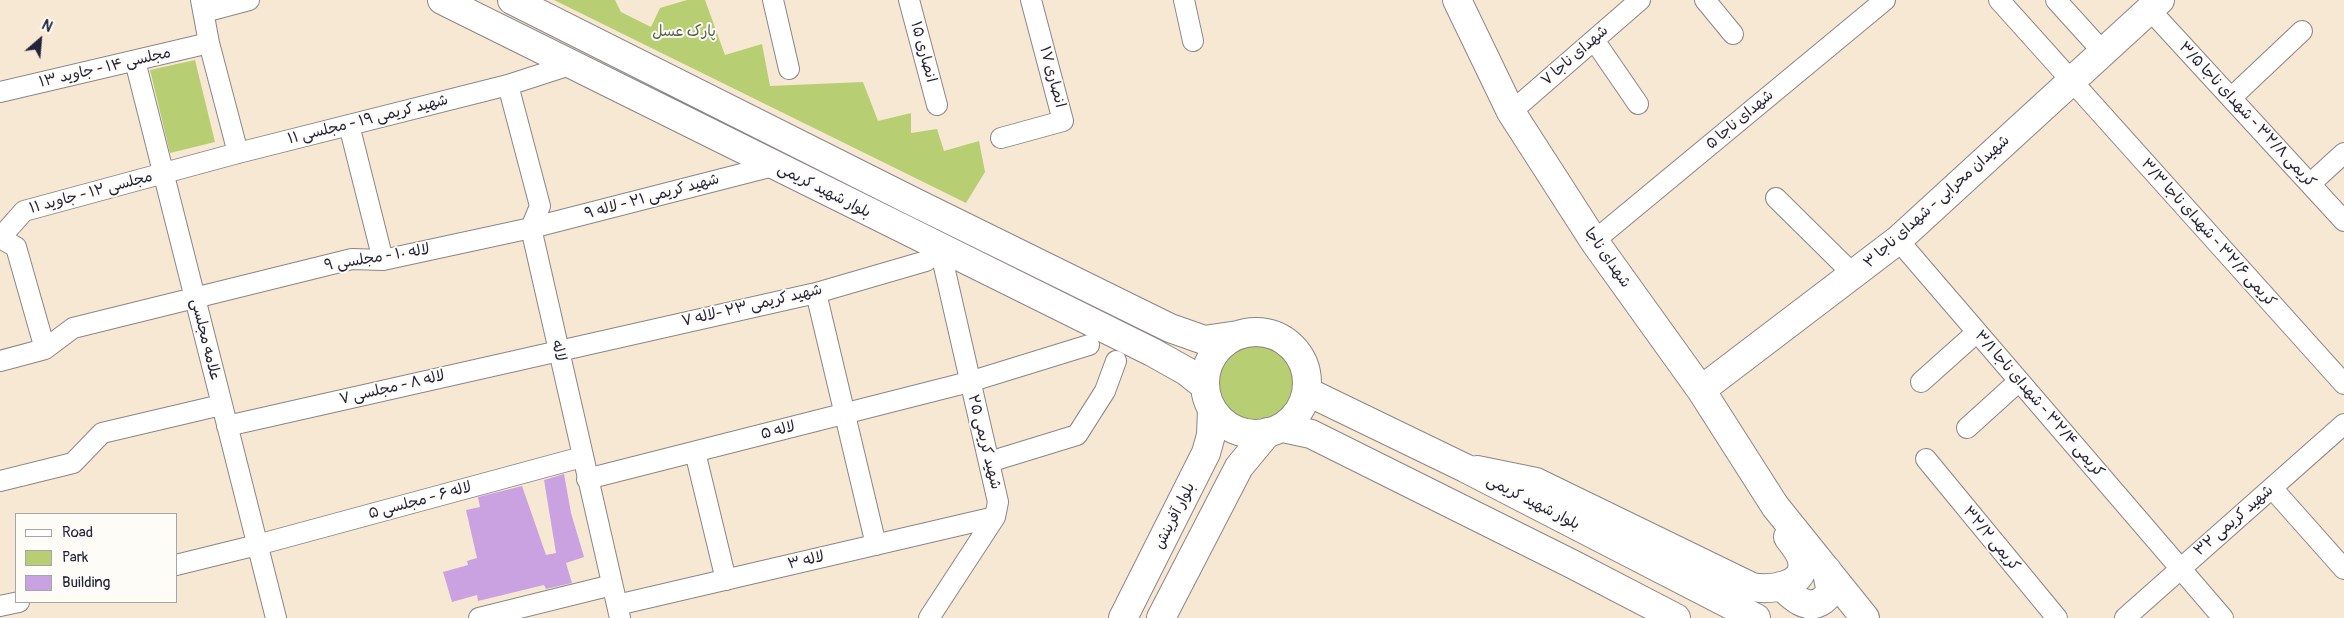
<!DOCTYPE html>
<html>
<head>
<meta charset="utf-8">
<style>
  body { margin:0 }
  #map { position:relative; width:2344px; height:618px; overflow:hidden; background:#f6e8d3; font-family:Pangolin,sans-serif }
  canvas { display:block }
  .legend { position:absolute; left:15px; top:513px; width:162px; height:90px; box-sizing:border-box; background:#fdfcf7; border:1px solid #a5a5ac; margin:0; padding:6px 9px; list-style:none; font-size:15px; color:#22223b }
  .legend li { display:flex; align-items:center; gap:10px; height:25px }
  .legend b { width:25px; border:1px solid #a5a5ac }
  .north { position:absolute; left:15px; top:15px; width:50px; height:50px; -webkit-text-stroke:4px #fdfcf7; paint-order:stroke; rotate:27deg; font-size:14px; font-weight:700; line-height:20px; text-align:center; color:#22223b }
  .north::after { content:''; display:block; margin:auto; width:18px; height:22px; background:#22223b; clip-path:polygon(50% 0,100% 100%,50% 72%,0 100%) }
</style>
</head>
<body>
<div id="map">
<canvas width="2344" height="618"></canvas>
<ul class="legend">
<li><b style="height:6px;background:#fff"></b>Road</li>
<li><b style="height:14px;background:#b8ce72"></b>Park</li>
<li><b style="height:14px;background:#caa2e1"></b>Building</li>
</ul>
<div class="north">N</div>
</div>
<script>
const g = document.querySelector('canvas').getContext('2d');
g.lineJoin = 'round';
function paint(path, color) { g.fillStyle = color; g.fill(path, 'evenodd'); }
function strokePath(path, color, width, dash) { g.strokeStyle = color; g.lineWidth = width; g.lineCap = dash ? 'butt' : 'round'; g.setLineDash(dash || []); g.stroke(path); }
function label(font, color, halo, rows, align = 'center') {
  g.font = font + ' Pangolin,"Playpen Sans Arabic",sans-serif'; g.lineWidth = 4; g.setLineDash([]); g.textBaseline = 'middle'; g.strokeStyle = halo; g.fillStyle = color; for (const [text, x, y, turn = 0] of rows) {
    g.save(); g.translate(x, y); g.rotate((+turn || 0) * Math.PI / 180); g.textAlign = isNaN(turn) ? turn : align; if (halo) g.strokeText(text, 0, 0); g.fillText(text, 0, 0); g.restore();
  }
}
paint(new Path2D(`
  M554,0H615L621,12L651,27L660,8L687,0H705L725,55L762,44L770,86L863,82L878,121L911,113V133L937,129L944,151L979,141L985,172L966,203Z
  M195,60L215,142L170,153L150,70Z
  M1217 383a40 40 0 1 1 80 0a40 40 0 1 1-80 0Z`), '#b8ce72');
paint(new Path2D(`
  M564,474L571,513L584,557L566,563L572,583L546,589L544,585L478,601L477,595L452,602L443,572L468,565L467,561L477,558L466,510L480,507L478,497L522,486L546,555L556,553L544,480Z`), '#caa2e1');
const street = new Path2D(`
  M201,0L209,43L238,153
  M773,0L789,69
  M909,0L937,105
  M1184,0L1193,41
  M1705,0L1733,34
  M1999,0L2344,384
  M2056,0L2103,52
  M2150,10L2344,221
  M204,12L249,0
  M1594,40L1638,104
  M135,61L276,618
  M508,85L540,206L531,228L620,618
  M0,92L209,43
  M2231,98L2302,31
  M1511,112L1640,0
  M349,125L383,260
  M1001,138L1063,121L1031,0
  M2310,184L2344,153
  M1776,198L1854,275
  M1898,240L2223,618
  M1594,241L1885,0
  M816,293L876,545
  M45,349L16,247L0,238L24,211L238,153L508,85L573,64
  M0,361L45,349L73,328L352,259L383,260L531,228L773,166
  M1921,382L1977,332
  M227,426L816,293L926,261L940,249L998,502L995,517L929,618
  M1967,428L2019,381
  M695,452L726,580
  M1926,459L2057,618
  M989,462L1077,435L1105,391L1116,361
  M587,479L969,382L1089,345
  M0,481L73,463L102,433L221,405
  M2272,488L2344,569
  M176,565L257,545L582,457
  M617,605L995,517
  M0,606L19,602
  M479,618L612,585
  M2125,618L2344,424`);
const secondary = new Path2D(`
  M1457,0L1511,112L1594,241L1701,390L1775,506L1865,618
  M1701,390L1898,240L2160,0
  M1477,470L1536,482L1752,587C1769,590 1807,587 1802,561C1801,553 1793,544 1788,537
  M1781,586C1792,596 1805,610 1820,602C1824,600 1829,595 1830,590C1830,584 1827,576 1827,570
  M1123,618L1206,453L1211,435L1212,409
  M1161,618L1239,467L1268,432`);
const primary = new Path2D(`
  M442,0L1152,352L1186,371L1205,386
  M512,0L914,202L1170,328L1204,340L1238,335
  M1205 383a51 51 0 1 1 102 0a51 51 0 1 1-102 0Z
  M1308,392L1465,468L1756,618
  M1283,428L1311,434L1572,564L1676,618`);
strokePath(street, '#8c8587', 22);
strokePath(secondary, '#8c8587', 30);
strokePath(primary, '#8c8587', 30);
strokePath(street, '#fff', 20);
strokePath(secondary, '#fff', 28);
strokePath(primary, '#fff', 28);
label('15px', '#565e4e', '#fdfcf7', [
  ["پارک عسل",684,32]
]);
label('15px', '#22223b', '#fdfcf7', [
  ["انصاری ۱۵",923,52,75],
  ["شهدای ناجا ۷",1575,56,-41],
  ["مجلسی ۱۴ - جاوید ۱۳",105,68,-13],
  ["انصاری ۱۷",1052,77,75],
  ["کریمی ۳۲/۸ - شهدای ناجا ۳/۵",2247,115,47],
  ["شهید کریمی ۱۹ - مجلسی ۱۱",368,120,-14],
  ["شهدای ناجا ۵",1740,120,-40],
  ["بلوار شهید کریمی",824,191,27],
  ["مجلسی ۱۲ - جاوید ۱۱",91,193,-15],
  ["شهید کریمی ۲۱ - لاله ۹",652,197,-15],
  ["شهیدان محرابی - شهدای ناجا ۳",1937,202,-42],
  ["کریمی ۳۲/۶ - شهدای ناجا ۳/۳",2208,233,48],
  ["لاله ۱۰ - مجلسی ۹",377,258,-9],
  ["شهدای ناجا",1607,258,55],
  ["شهید کریمی ۲۳ -لاله ۷",752,306,-13],
  ["علامه مجلسی",205,340,76],
  ["لاله",558,351,77],
  ["لاله ۸ - مجلسی ۷",392,388,-13],
  ["کریمی ۳۲/۴ - شهدای ناجا ۳/۱",2039,404,49],
  ["لاله ۵",778,431,-14],
  ["شهید کریمی ۲۵",984,442,76],
  ["لاله ۶ - مجلسی ۵",420,501,-15],
  ["بلوار شهید کریمی",1533,503,27],
  ["بلوار آفرینش",1175,516,-63],
  ["شهید کریمی ۳۲",2234,521,-41],
  ["کریمی ۳۲/۲",1991,539,50],
  ["لاله ۳",806,561,-13]
]);
</script>
</body>
</html>
